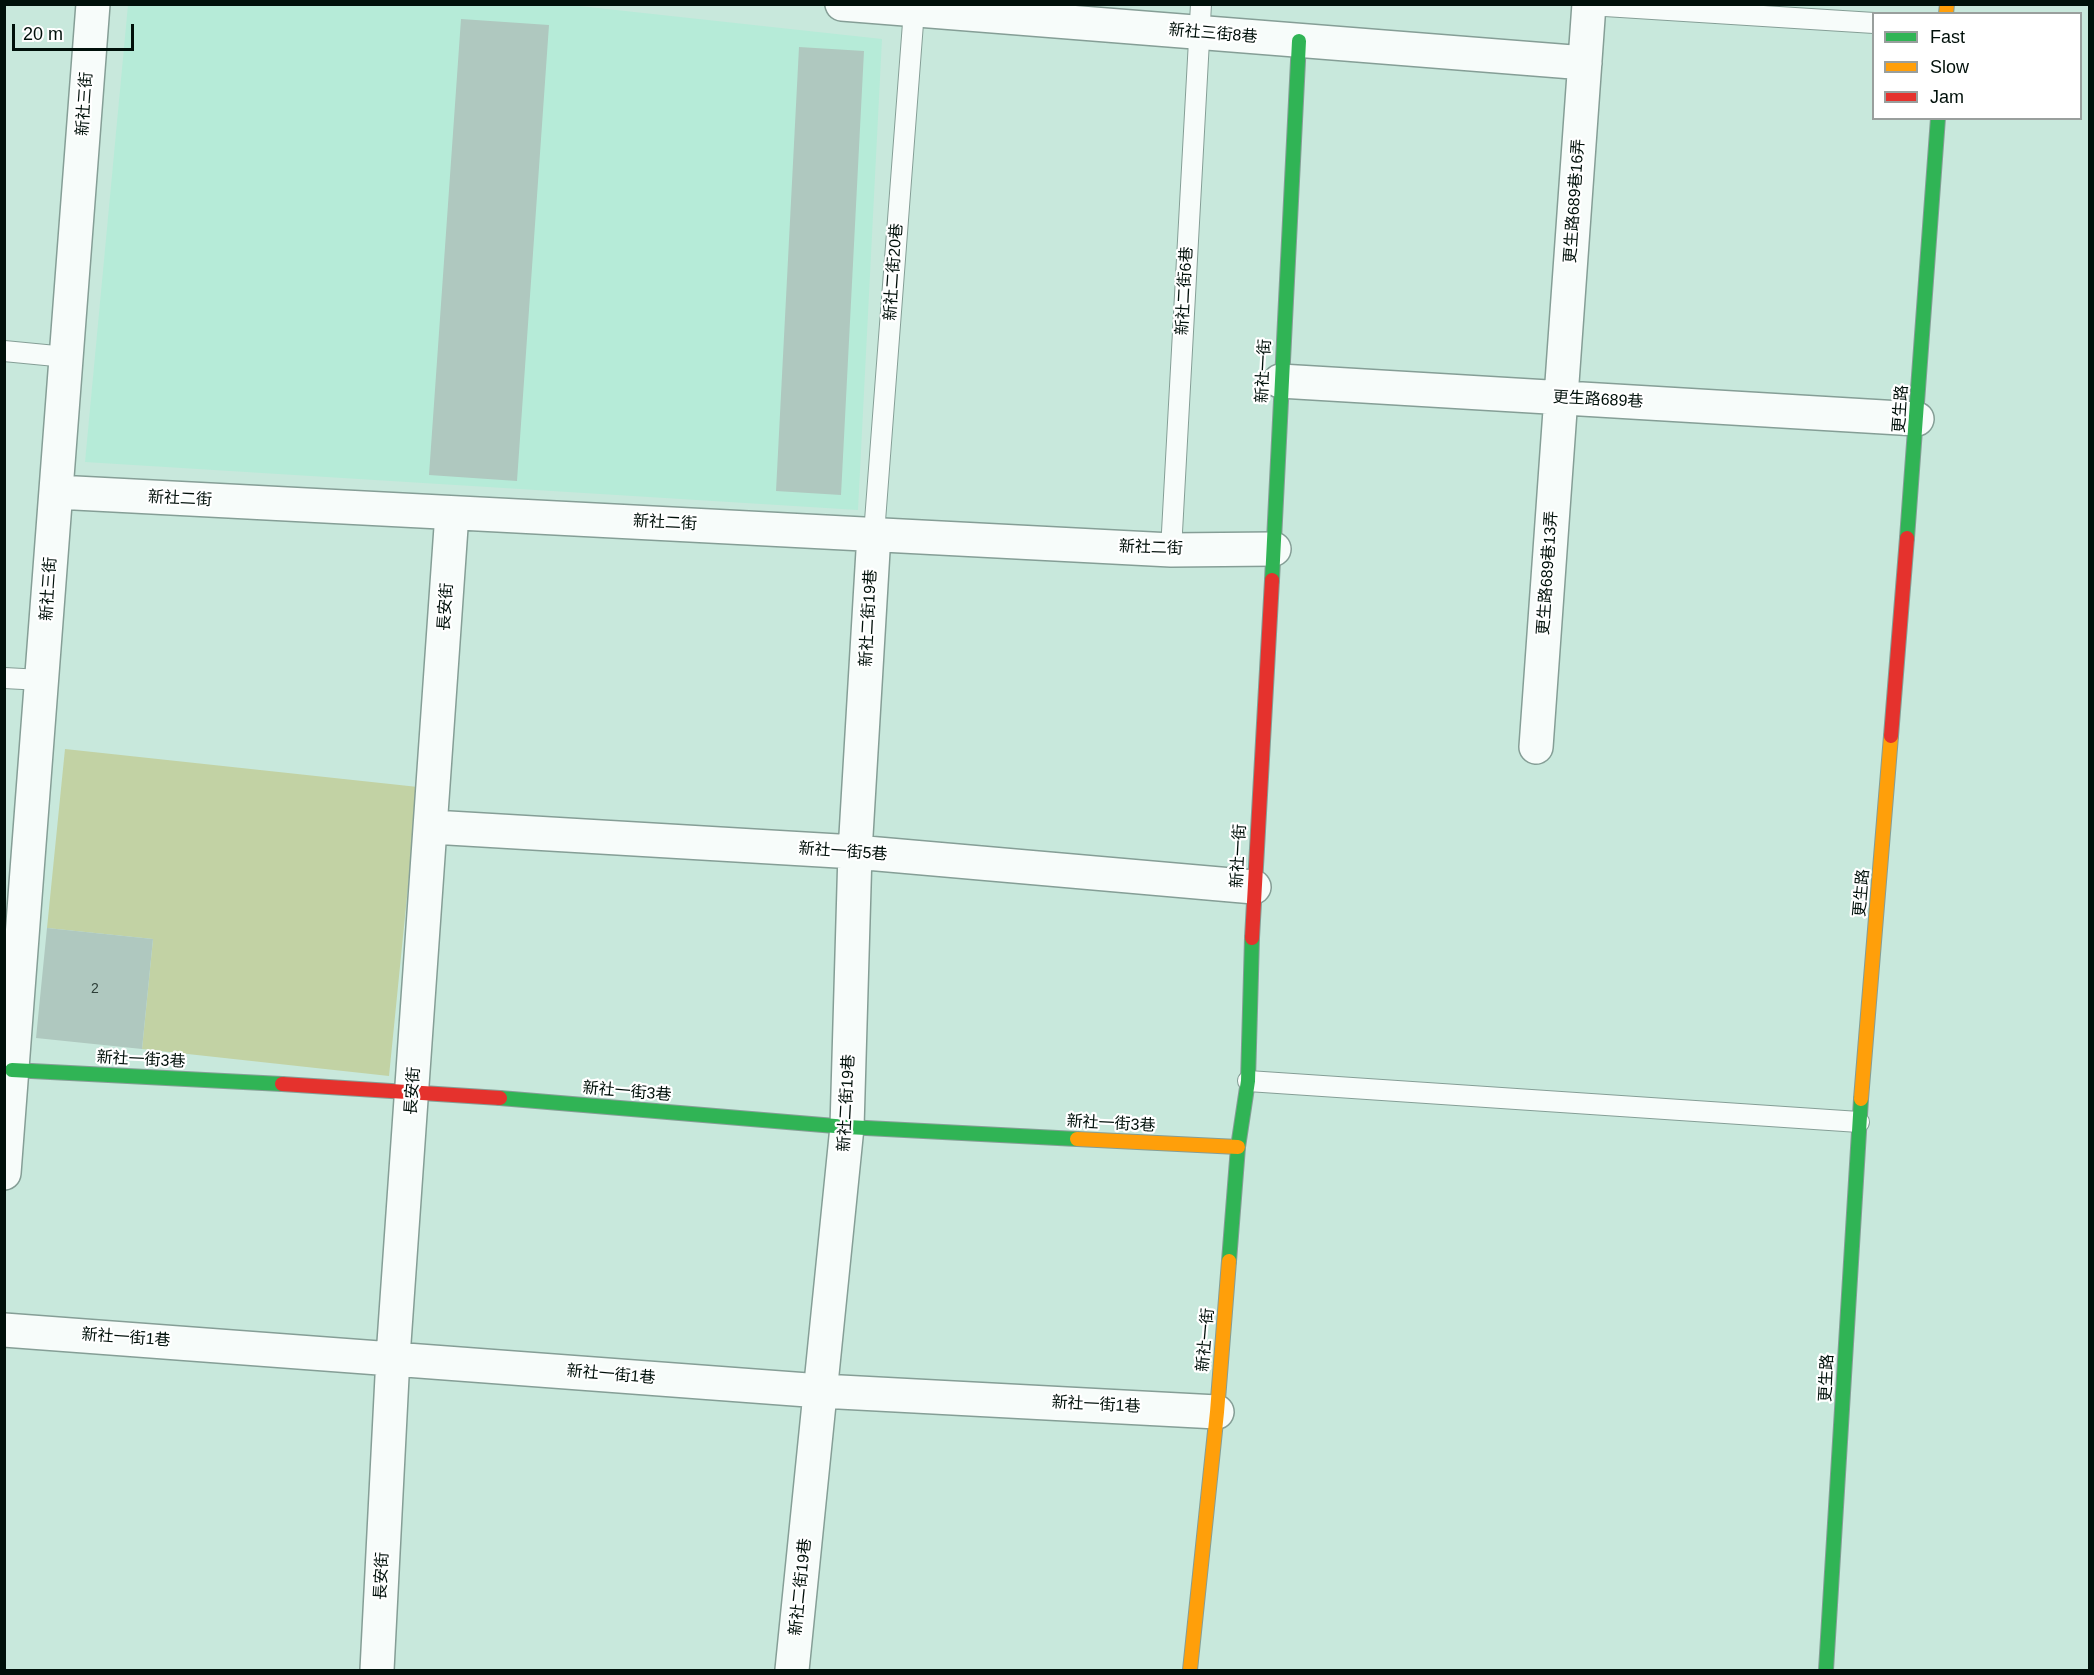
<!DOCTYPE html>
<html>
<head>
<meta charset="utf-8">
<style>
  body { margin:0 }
  #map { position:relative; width:2094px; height:1675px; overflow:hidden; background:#c8e8dc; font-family:Arial,sans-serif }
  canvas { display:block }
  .frame { position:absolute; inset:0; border:6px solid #00100a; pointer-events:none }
  .legend { position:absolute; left:1872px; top:12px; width:210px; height:108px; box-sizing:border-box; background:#fff; border:2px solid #999f9d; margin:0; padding:8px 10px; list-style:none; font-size:18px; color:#00100a }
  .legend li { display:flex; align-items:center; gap:12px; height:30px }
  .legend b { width:30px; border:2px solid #999f9d }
  .scale { position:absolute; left:12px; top:24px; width:122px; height:27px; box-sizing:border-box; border:3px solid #00100a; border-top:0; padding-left:8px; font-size:18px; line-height:21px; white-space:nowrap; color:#00100a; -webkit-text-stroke:4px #fff; paint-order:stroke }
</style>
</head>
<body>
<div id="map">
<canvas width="2094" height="1675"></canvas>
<div class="frame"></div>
<ul class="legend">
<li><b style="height:8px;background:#30b455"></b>Fast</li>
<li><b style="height:8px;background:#ff9f0a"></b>Slow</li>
<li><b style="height:8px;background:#e5322d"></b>Jam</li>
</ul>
<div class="scale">20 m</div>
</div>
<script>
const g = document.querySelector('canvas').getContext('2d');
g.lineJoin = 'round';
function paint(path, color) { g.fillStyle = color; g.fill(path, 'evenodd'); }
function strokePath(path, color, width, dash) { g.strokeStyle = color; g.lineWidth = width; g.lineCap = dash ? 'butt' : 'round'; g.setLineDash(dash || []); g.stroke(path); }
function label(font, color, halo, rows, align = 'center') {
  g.font = font + ' Arial,"Noto Sans TC",sans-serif'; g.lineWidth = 4.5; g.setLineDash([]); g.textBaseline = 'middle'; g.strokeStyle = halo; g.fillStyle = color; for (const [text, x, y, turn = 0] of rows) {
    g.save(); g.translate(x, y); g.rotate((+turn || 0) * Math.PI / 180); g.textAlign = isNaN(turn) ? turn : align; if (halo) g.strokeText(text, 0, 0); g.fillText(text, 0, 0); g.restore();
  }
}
paint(new Path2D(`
  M561,4L882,39L858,510L85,462L128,5Z`), '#b6ebd8');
paint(new Path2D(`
  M65,749L418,787L389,1076L142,1049L153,939L47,928Z`), '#c2d2a4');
paint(new Path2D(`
  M461,19L549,25L517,481L429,475Z
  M799,47L864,51L841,495L776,491Z
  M47,928L153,939L142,1049L36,1038Z`), '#afc8bf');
const lane = new Path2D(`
  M1589,5L1874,23
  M4,351L66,357
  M874,534L914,10
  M1171,550L1201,4
  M4,678L42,680
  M1248,1081L1859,1122`);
const street = new Path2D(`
  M842,4L1585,63
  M1280,381L1917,419
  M56,492L1171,550L1274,549
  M1536,747L1589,4
  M432,827L855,852L1254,887
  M4,1173L93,4
  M4,1330L821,1391L1217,1412
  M377,1670L393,1357L452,513
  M792,1670L847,1127L855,852L874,534`);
const fast = new Path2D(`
  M1907,538L1938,118
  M1272,580L1299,41
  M12,1070L282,1084
  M500,1098L847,1127L1077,1139
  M1229,1261L1238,1147L1248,1081L1252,938
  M1826,1670L1861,1099`);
const slow = new Path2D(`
  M1946,14L1947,4
  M1861,1099L1891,736
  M1077,1139L1238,1147
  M1190,1670L1217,1412L1229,1261`);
const jam = new Path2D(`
  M1891,736L1907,538
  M1252,938L1272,580
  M282,1084L500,1098`);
strokePath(lane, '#859e96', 22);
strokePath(street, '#859e96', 36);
strokePath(fast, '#859e96', 16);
strokePath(slow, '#859e96', 16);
strokePath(jam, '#859e96', 16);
strokePath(lane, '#f7fcfa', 20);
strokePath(street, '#f7fcfa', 33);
strokePath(fast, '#30b455', 14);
strokePath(slow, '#ff9f0a', 14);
strokePath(jam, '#e5322d', 14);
label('14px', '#2c3e37', null, [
  ["2",95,989]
]);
label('16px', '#00100a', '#fff', [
  ["新社三街8巷",1213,34,5],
  ["新社三街",85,104,-86],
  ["更生路689巷16弄",1575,201,-86],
  ["新社二街20巷",894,272,-86],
  ["新社二街6巷",1185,291,-87],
  ["新社一街",1264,371,-87],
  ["更生路689巷",1598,400,3],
  ["更生路",1901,409,-86],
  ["新社二街",180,499,3],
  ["新社二街",665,523,3],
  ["新社二街",1151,548,2],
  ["更生路689巷13弄",1548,573,-86],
  ["新社三街",49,589,-86],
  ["長安街",446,607,-86],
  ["新社二街19巷",869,618,-87],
  ["新社一街5巷",843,852,4],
  ["新社一街",1239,856,-87],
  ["更生路",1862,893,-85],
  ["新社一街3巷",141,1060,3],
  ["長安街",413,1091,-86],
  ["新社一街3巷",627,1092,5],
  ["新社二街19巷",847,1103,-87],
  ["新社一街3巷",1111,1124,3],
  ["新社一街1巷",126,1338,4],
  ["新社一街",1206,1340,-85],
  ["新社一街1巷",611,1375,5],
  ["更生路",1827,1378,-87],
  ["新社一街1巷",1096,1405,3],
  ["長安街",382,1576,-87],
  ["新社二街19巷",801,1587,-84]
]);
</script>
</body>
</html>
